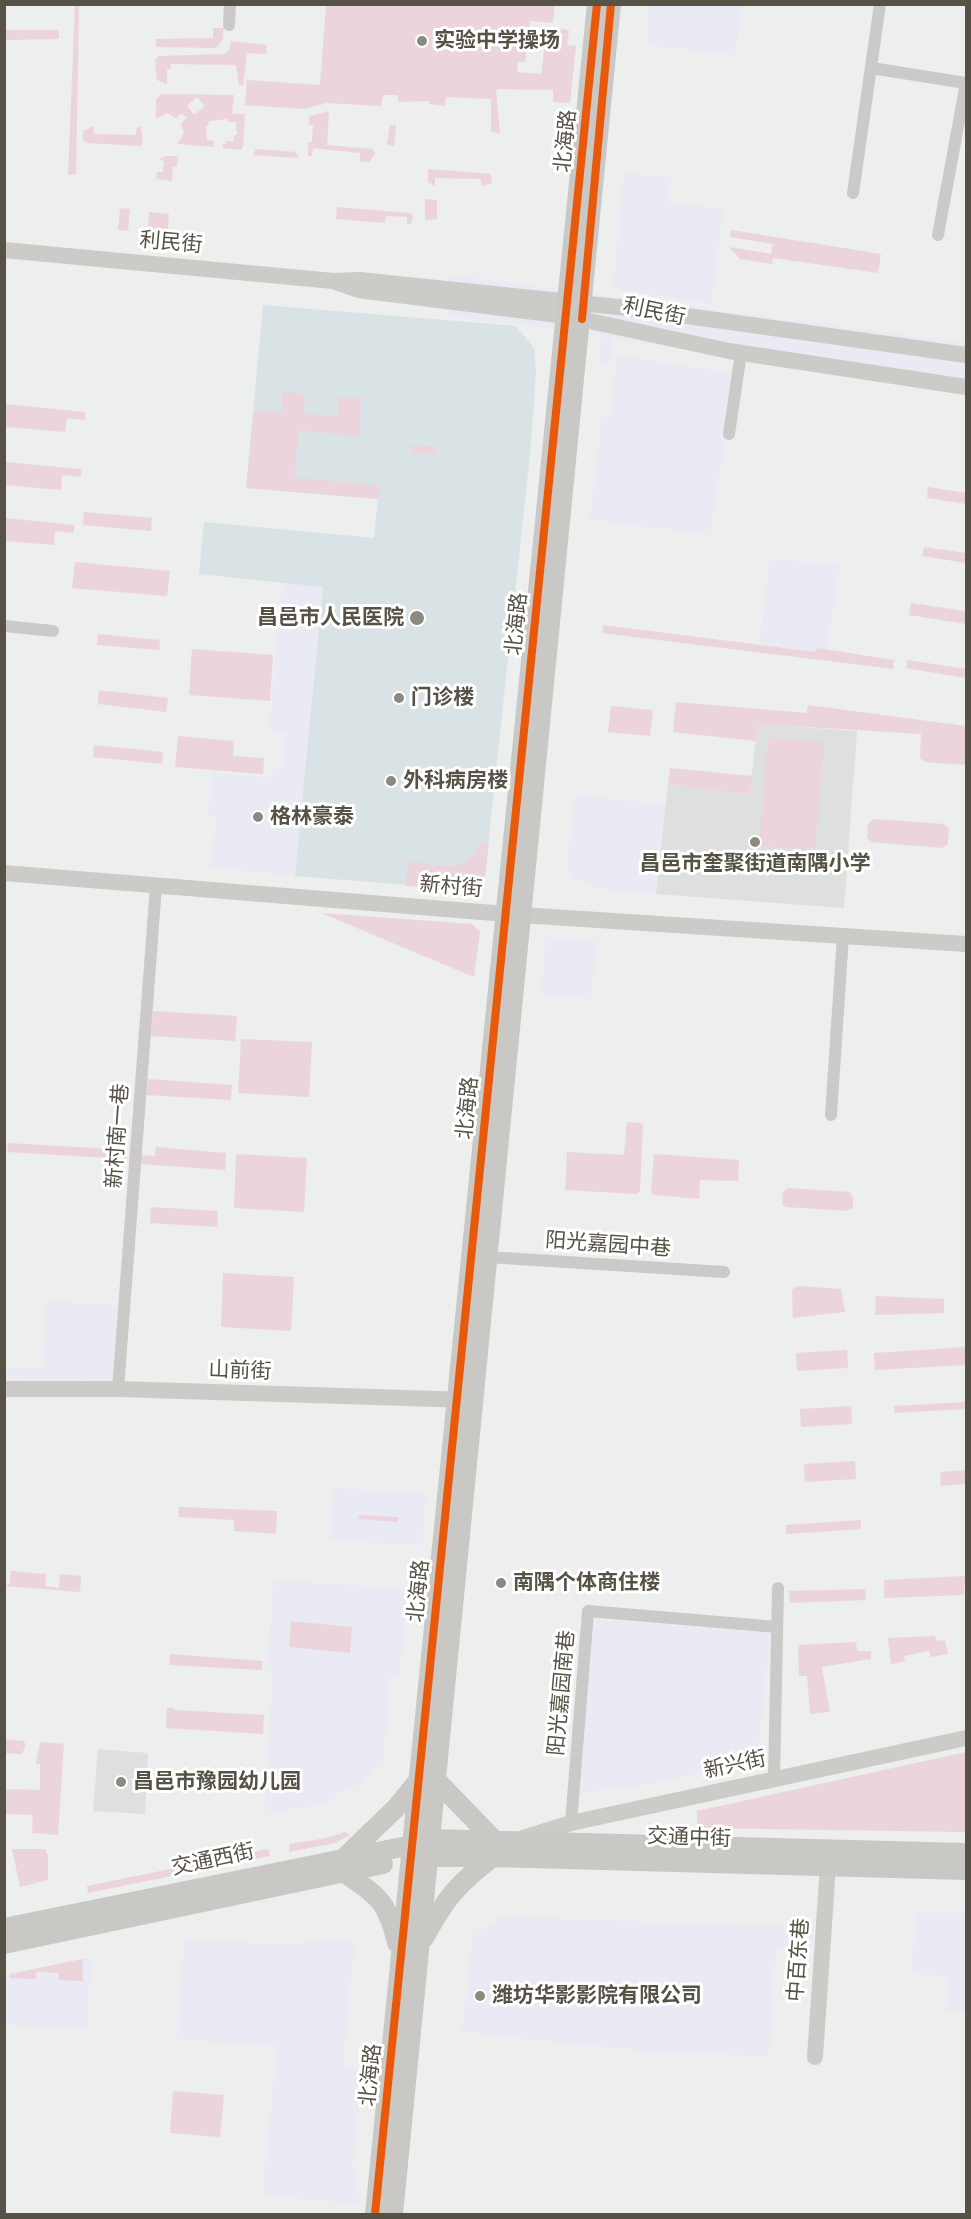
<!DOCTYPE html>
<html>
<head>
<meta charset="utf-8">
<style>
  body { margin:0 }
  #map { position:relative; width:971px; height:2219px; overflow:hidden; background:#edeeee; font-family:"PT Sans",sans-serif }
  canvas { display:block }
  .frame { position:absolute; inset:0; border:6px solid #575246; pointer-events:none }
</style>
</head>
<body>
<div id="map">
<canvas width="971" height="2219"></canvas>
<div class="frame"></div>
</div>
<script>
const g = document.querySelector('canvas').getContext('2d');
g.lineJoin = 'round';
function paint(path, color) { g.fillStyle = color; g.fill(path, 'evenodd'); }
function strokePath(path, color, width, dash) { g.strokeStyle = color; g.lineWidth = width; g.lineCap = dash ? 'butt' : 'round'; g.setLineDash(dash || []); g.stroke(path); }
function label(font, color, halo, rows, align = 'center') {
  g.font = font + ' "PT Sans","Noto Sans SC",sans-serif'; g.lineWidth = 6; g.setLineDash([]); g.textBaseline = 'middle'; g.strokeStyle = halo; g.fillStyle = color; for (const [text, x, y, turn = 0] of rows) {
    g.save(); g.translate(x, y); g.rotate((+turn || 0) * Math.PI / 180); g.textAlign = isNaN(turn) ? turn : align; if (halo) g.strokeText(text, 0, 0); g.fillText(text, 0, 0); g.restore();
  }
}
paint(new Path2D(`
  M649,5H741L736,55L646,45Z
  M624,173L671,177L669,203L723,209L712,304L613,288Z
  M450,275L966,343V394L613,338L609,367L599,365L602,336L447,316Z
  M617,355L735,374L710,534L590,520L602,414L610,415Z
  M770,558L840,566L827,649L817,652L759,644Z
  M282,583L323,587L295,876L211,867L217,816L208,815L212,773L272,778L273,768L282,769L285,733L269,731Z
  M575,795L666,805L656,894L592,888V885L576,879L571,874L567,864Z
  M546,937L596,941L592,999L541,995Z
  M47,1301L117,1305L113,1381L5,1377V1367L43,1369Z
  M333,1488L426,1494L422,1546L329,1539Z
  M274,1580L406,1589L400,1677L389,1676L384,1761H379L362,1783L334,1795L335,1801L264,1815L273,1668L267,1667Z
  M582,1618L770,1633L757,1761L648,1784L568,1795Z
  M917,1913H966V2012L946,2010L949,1976L911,1974Z
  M501,1916L640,1922L814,1927L812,1947L776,1946L769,2056L645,2051L462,2032L472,1937Z
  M321,1940L355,1941L343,2063L344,2068L362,2070L353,2162L360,2204L262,2195L277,2046L177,2039L184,1941L293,1944Z
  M91,1958L87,2029L5,2025V1975Z`), '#e9eaf4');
paint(new Path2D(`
  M758,724L857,731L844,908L656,894L668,784L749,795Z
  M98,1749L148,1753L145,1814L93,1811Z`), '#dee0e0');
paint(new Path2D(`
  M263,305L516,326L534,348L536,372L531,445L483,891L295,876L323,587L199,574L204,522L374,538L378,499L246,488Z`), '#d9e2e5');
paint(new Path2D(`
  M75,5H79L76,174L68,175Z
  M326,5H555L553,23L530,21L525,62H518L517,72L541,74L547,28L569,30L567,45L576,46L570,103L553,102V90L496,89L500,133L491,132V99L446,97L445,106L430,104L429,101L398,102V95H383L381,106L326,103L305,109L245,105L247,80L320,85Z
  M213,28H224L223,39L216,48L156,47V39L213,38Z
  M5,30H59V39L5,40Z
  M231,41L267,45L266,54L247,53L243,85H239L236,65L171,64V69L167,70V84L157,80L155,60L159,56L224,54L229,50Z
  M162,94L234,95L232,114H245L243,146L241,150L223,148V144H226V141H234V135H237L236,122H228V119L209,121L208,126H206L207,140L214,141V147L177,144L184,133L181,123L187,118L182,113L176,118L167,113L156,119V99ZM197,97L205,106L194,115L187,106Z
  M329,111L327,145L373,149L375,154L369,162L360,161V153L313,148L312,156H308V142H312L313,125H309V116Z
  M390,125H396L394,146L387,144Z
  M93,126L94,134L136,135L137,127H141L143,143L140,146L87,143L83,140V131Z
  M256,149L296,152L299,158L253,155Z
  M165,156H178L177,167H173L172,181L156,179L157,172H163L164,161L158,160Z
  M428,169L491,174L492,183L481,186V179L435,178V186L428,182Z
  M425,199L437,200V219L425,220Z
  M337,207L411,213L413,219L411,224H407V217L386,216L385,223L336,219Z
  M120,208L130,209L128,231L118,230Z
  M149,212L169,214L167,236L147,234Z
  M731,230L881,254L878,273L773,258L772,264L740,259L729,247L771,254L773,244L730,237Z
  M282,392L305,394L304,414L337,416L339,397L361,398L359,436L299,430L294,477L380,486L378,499L246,488L254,411L281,413Z
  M5,404L85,412V420L67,418L65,432L5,427Z
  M412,445L435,447L434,455L412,453Z
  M5,462L81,469V477L62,475L61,490L5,485Z
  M928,487L966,493V504L927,498Z
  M84,512L152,518L151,531L83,525Z
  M5,518L74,525V533L55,531L54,545L5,541Z
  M924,547L966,553V563L922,556Z
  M75,562L170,571L167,596L72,588Z
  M911,603L966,611V624L909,615Z
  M603,625L816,652L817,648L894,660L893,669L602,633Z
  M98,634L160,640L159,650L97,645Z
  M192,649L273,655L270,701L189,695Z
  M907,660L966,669V678L906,668Z
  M99,690L168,698L166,712L98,704Z
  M676,702L807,713L808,705L966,726V765L925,762L920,758L921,734L758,724L756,741L673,732Z
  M611,706L653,710L650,736L608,732Z
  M178,736L234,741L233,756L264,758L263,774L175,767Z
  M768,737L824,742L815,851L759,845Z
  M94,745L163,752L162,764L93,757Z
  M670,768L752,776L749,795L668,784Z
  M874,819L944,824L949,828L948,844L942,848L872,842L867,838L868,824Z
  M479,843H489L483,891L406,886L408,861C434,864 472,877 479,843Z
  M321,913L472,924L480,932L474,977Z
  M153,1011L237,1016L235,1041L151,1036Z
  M241,1039L312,1042L309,1097L238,1093Z
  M148,1079L232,1085L231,1100L146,1095Z
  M627,1122L641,1123L643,1125L640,1190L637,1194L565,1190L567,1152L624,1155Z
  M8,1143L127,1150L126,1159L7,1152Z
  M156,1147L226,1153L225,1170L141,1164V1155L155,1156Z
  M236,1154L307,1158L304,1212L234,1208Z
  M654,1154L739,1160L738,1181L700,1180L699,1199L654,1195L651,1192Z
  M788,1188L849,1192L853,1197V1208L847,1211L786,1207L782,1204L783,1192Z
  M151,1207L218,1211L217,1227L150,1223Z
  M223,1273L294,1277L291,1331L221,1327Z
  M797,1286L841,1289L845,1312L793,1318L792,1290Z
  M876,1296L944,1299V1313L875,1315Z
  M966,1347V1365L875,1370L874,1353Z
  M847,1350L848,1368L797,1371L796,1353Z
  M966,1402V1409L894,1413V1406Z
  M851,1406L852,1424L801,1427L800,1409Z
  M855,1461L856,1479L805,1482L804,1464Z
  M966,1470V1484L941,1486L940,1472Z
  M179,1507L277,1511L276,1534L234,1531V1520L178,1517Z
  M359,1515L398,1517V1522L358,1519Z
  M861,1520V1529L786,1534V1525Z
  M11,1571L46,1574L45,1586L59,1588L60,1574L81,1576L80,1592L5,1586L10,1584Z
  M965,1576L964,1595L884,1598V1580Z
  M865,1589L866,1600L790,1603L789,1591Z
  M291,1621L352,1627L350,1653L289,1647Z
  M935,1636L936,1641L945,1640L948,1654L931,1657L929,1651L904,1656L905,1661L891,1664L888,1638Z
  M856,1642L857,1651H871V1659L822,1667L830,1712L810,1714L807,1676H799L798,1645Z
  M170,1654L262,1661V1670L169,1665Z
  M167,1707L174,1708V1710L264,1715L263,1734L166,1728Z
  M5,1739L23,1741L26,1744L22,1754L5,1753Z
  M40,1742L64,1744L58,1835L32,1833L33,1815L5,1814V1789L40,1790V1764H36Z
  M966,1752V1832L697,1828V1811Z
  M345,1832L350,1835L335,1843L289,1852V1844L327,1838Z
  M12,1849H45L48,1856V1880L20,1887Z
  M268,1849L270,1856L88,1893L87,1886Z
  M82,1959L83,1981L59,1980V1973L36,1972L35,1979L9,1978L10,1974Z
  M173,2091L224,2095L220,2137L170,2133Z`), '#ebd4dc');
strokePath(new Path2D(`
  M229,25L230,4
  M871,68L966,83L938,235
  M853,193L880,4
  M729,434L741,353
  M4,626L53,631
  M831,1115L843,936
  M488,1257L724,1272
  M118,1389L156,886
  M774,1779L778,1588
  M571,1823L588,1611L777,1627`), '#cbcac8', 12);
strokePath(new Path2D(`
  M4,250L333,281
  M966,355L637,309L360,280L333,281L358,290L566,316L729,351L966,387
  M4,873L506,914L966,944
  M4,1389H118L470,1400
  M523,1838L571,1823L966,1738
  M815,2057L828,1866`), '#cdcbc8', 16);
strokePath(new Path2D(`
  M436,1780L494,1840
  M415,1857H493L966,1870
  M344,1858L395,1809L418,1781
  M343,1872C378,1896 387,1900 397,1943
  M4,1928L412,1845L430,1839L966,1853
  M424,1938C446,1898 457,1884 493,1857
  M4,1944L383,1864
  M375,2214L597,4
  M393,2214L611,4`), '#c9c8c4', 20);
strokePath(new Path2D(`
  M582,319L611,4
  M375,2214L597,4`), '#e8590c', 8);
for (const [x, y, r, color] of [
  [422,41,6,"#8c8981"],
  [417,618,8,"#8c8981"],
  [399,698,6,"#8c8981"],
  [391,781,6,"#8c8981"],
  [258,817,6,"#8c8981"],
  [755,842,6,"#8c8981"],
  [501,1583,6,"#8c8981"],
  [121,1782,6,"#8c8981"],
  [480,1996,6,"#8c8981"]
]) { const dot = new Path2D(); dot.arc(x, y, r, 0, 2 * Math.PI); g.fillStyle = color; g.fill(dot); strokePath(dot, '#fff', 2); }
label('bold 21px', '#575246', '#fff', [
  ["实验中学操场",434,41],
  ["昌邑市人民医院",404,618,"right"],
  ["门诊楼",411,698],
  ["外科病房楼",403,781],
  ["格林豪泰",270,817],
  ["昌邑市奎聚街道南隅小学",755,864,"center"],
  ["南隅个体商住楼",513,1583],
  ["昌邑市豫园幼儿园",133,1782],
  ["潍坊华影影院有限公司",492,1996]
], 'left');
label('21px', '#575246', '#fff', [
  ["北海路",566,141,-84],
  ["利民街",171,243,5],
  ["利民街",654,312,12],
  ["北海路",517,624,-84],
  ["新村街",451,887,5],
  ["北海路",468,1108,-84],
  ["新村南一巷",118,1136,-86],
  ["阳光嘉园中巷",608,1245,4],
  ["山前街",240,1371,2],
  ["北海路",419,1591,-84],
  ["阳光嘉园南巷",562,1693,-85],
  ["新兴街",735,1765,-12],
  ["交通中街",689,1838,2],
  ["交通西街",213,1860,-12],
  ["中百东巷",799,1960,-86],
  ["北海路",371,2075,-84]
]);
</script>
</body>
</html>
